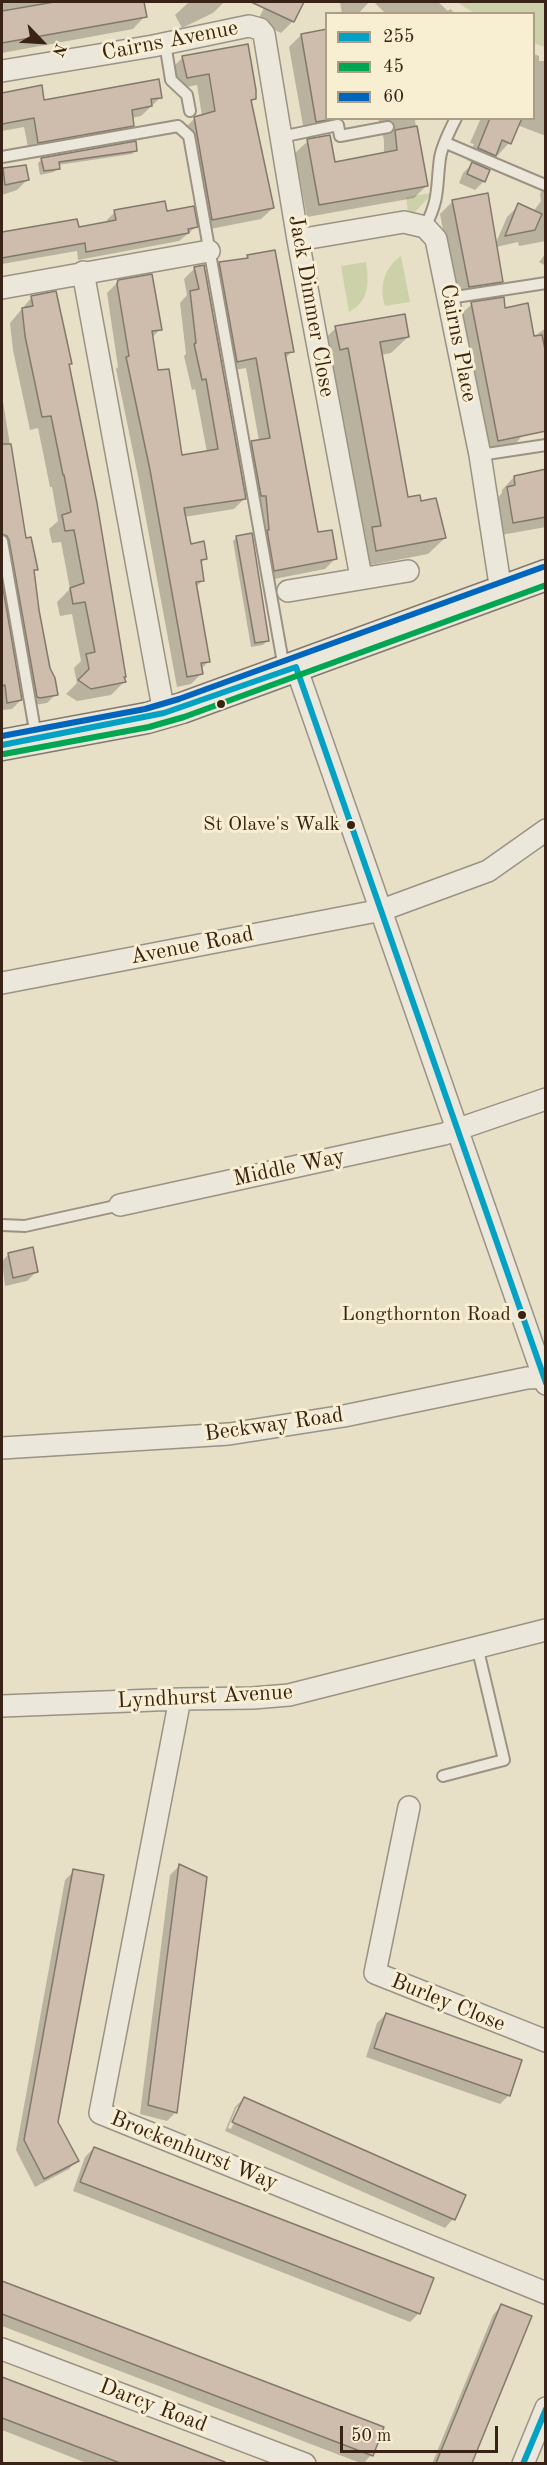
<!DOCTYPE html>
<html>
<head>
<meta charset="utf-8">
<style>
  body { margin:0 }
  #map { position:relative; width:547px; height:2465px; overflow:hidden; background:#e8dfc7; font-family:"Old Standard TT",serif }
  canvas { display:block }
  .frame { position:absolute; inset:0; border:3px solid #392316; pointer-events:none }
  .legend { position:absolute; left:325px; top:12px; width:210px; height:108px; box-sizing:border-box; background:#f8eed2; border:2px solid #ac9d87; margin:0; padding:8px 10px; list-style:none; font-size:18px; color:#392316 }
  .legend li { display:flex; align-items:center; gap:12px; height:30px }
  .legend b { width:30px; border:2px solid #ac9d87 }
  .north { position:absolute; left:12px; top:12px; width:60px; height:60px; -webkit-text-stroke:4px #f8eed2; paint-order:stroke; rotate:115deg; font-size:16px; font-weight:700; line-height:24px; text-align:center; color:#392316 }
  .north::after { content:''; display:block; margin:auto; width:21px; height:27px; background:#392316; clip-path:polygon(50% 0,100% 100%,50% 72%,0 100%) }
  .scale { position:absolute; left:340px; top:2426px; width:158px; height:27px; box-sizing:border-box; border:3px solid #392316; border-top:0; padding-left:8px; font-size:18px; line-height:21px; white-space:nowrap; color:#392316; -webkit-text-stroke:4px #f8eed2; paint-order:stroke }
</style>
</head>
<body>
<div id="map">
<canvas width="547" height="2465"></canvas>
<div class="frame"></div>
<ul class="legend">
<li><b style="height:8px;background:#03a2c5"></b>255</li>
<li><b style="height:8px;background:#00a651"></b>45</li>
<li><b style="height:8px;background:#0065bd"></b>60</li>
</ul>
<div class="north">N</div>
<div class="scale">50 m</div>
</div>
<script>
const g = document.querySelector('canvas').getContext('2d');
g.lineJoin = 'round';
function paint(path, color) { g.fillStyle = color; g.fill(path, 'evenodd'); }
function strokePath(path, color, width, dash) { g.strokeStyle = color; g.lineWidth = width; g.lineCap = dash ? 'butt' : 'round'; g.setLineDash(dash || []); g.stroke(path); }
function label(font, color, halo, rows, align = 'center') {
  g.font = font + ' "Old Standard TT",serif'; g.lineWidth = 6; g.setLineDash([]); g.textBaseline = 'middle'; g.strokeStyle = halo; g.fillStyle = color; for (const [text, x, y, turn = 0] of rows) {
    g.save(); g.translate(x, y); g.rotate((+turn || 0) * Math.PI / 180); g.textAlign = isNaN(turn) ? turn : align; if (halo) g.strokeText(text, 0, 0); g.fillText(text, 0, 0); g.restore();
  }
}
paint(new Path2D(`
  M457,2H545V47L534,43V14L474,13Z
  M431,193L430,196L415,212H408L406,197Z
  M401,256L410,302L385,306C379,286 384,268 401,256Z
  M366,262C369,282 370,301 349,312L341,266Z`), '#cdd1aa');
paint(new Path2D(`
  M2,2H142L145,16L133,29L2,53Z
  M189,2H224L213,13L182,28L175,15Z
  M267,2H302L293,21L281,33L257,22Z
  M340,2H369L358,14H342Z
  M374,2H438L448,11L450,9L456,14H386Z
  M301,35L326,118H338L331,126L304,131L289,47Z
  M534,54L539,56V61H546V136L517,125L509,143L498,155L495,153L482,168L484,181L475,190L459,183L463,173L473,163L467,160L474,144L470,143L481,118H534Z
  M183,57L255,98L250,103L273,208L261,219L200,231L183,130L195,118L202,116L197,85L176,89L171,69Z
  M41,87L43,102L161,97L141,116L131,118L132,126L122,136L29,152L24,127L2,131V94Z
  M378,118H416L415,121L427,185L414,198L307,217L295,153L308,141L334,163L384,154V140Z
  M136,150L132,154L58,165V168L54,172L40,175L38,163L42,159Z
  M25,166L27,180L17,190L2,195V169Z
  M546,182V241L519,246L518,242L496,247L501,282L488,295L456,300L440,214L453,201L495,245L507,217L519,205L533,212L541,201L540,194Z
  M115,212L166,213L196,227L179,241L78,260L77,251L2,264V237L6,233L78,229L107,224V220Z
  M546,253V266L539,262Z
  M248,256L292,351L285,359L317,534L335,559L325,569L264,581L241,453L252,442L259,441L246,368L227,371L210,274L220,264L245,260Z
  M195,268L245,498L234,509L184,517L189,545L205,559L200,564L203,580L196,587L209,661L201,669V674L191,684L177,687L139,481L116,369L118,367L107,293L118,282L160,329L152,338L157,372L181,457L207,452L195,389L192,390L184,356L186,354L180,303L187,295L184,279Z
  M32,297L71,363L68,366L124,682L111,695L77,701L66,694L77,683L74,668L81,661L72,614L60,616L57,602L70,589L61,542L52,543L49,529L58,521L52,487H50L38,428L30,430L13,350L10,323Z
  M472,304L504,310L533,337L546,328V406L513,447L486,452L460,315Z
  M336,328L408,337L391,353L381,355L407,498L420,502L438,517L441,516L445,538L428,554L360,567L364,537L332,364L323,365L319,344Z
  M2,395L25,540L37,569L33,573L48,668L56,694L47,703L28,706L2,552Z
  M546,472V527L501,535L495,501L502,493V490L514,477Z
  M237,537L267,641L263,645L251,647L233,541Z
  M2,590L21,700L12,709L2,710Z
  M9,1254L36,1272L27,1281L5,1286L2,1261Z
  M179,1866L176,2112L167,2121L140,2114L170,1875Z
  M74,1871L57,2122L77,2160L69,2169L35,2187L16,2150L65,1880Z
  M386,2014L509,2095L500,2104L366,2057L377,2023Z
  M244,2098L453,2219L445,2228L225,2131L235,2107ZM237,2107H241L231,2129L228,2128Z
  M94,2148L419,2313L410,2322L73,2191L85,2157Z
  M2,2283L382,2428L371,2455L363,2464L2,2326Z
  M501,2306L530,2317L471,2464H432L493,2315Z
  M2,2379L225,2464H89L2,2430Z`), '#0003');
const building = new Path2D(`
  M54,2H144L147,17L2,43V11Z
  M251,2H304L294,22Z
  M327,29V120L316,122L301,34Z
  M248,44L256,90V99L251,100L274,208L212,220L194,117L215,111L209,74L187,78L182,56Z
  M159,79L162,98L151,99L152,106L132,110L134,126L38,143L34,118L2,124V93L42,85L44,100Z
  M490,118H522L511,144L502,140L496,156L478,148Z
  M417,126L428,186L319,205L307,139L330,135L335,162L397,150L395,130Z
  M136,141L137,151L59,162L60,169L44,171L41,158Z
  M472,162L490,170L485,182L467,174Z
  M26,165L29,180L5,185L3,168Z
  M488,193L503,282L469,287L452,200Z
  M165,201L167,211L194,206L198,227L188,229L189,233L86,252L85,243L2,258V232L77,219L79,227L116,220L114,210Z
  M518,203L542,214L535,230L505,236Z
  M275,250L294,352L285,353L318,532L332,530L337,559L274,571L267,530H269L266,496H261L251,441L270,438L256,358L237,362L219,262L248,258L247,255Z
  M204,265L246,499L184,508L191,544L204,541L207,559L201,560L204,581L196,582L210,662L201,663L203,674L187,677L150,470L126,357L129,356L117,284L118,280L152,274L162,330L152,331L158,370L169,369L182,455L218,449L206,379L202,380L194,344L196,343L190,291L199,289L194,267Z
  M56,291L72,364H69L97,503L126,677H124L126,682L91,689L78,680L89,669L86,654L95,652L85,602L73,604L70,588L84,583L74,530L65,531L62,515L71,512L64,475H63L51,416L42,417L25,336L22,308L33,306L31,296Z
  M504,297L505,308L528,303L534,336L542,335L546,354V431L498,441L471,302Z
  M405,314L409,337L380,342L408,497L420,495L421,501L436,498L446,538L376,551L372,527L381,526L348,348L340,350L335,326Z
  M2,444H11L26,538L31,537L38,570H34L39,610L50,668L55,678L58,695L40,698L37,697L9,540L7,536L2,534Z
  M546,469V517L513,523L507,487L515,485L514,476Z
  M252,533L269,641L255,643L236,536Z
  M2,582L22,700L7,703L5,685L2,686Z
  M33,1247L38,1272L13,1278L8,1253Z
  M179,1864L207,1877L177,2113L148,2105Z
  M73,1869L104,1875L58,2122L79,2161L44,2179L24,2140Z
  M386,2013L522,2060L510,2096L374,2048Z
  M244,2097L466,2195L455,2220L232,2122Z
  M94,2147L434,2278L420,2314L80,2182Z
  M2,2281L384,2427L373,2456L2,2314Z
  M501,2304L532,2316L472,2463H436Z
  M2,2377L225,2462V2463H120L2,2418Z`);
paint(building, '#cebcac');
strokePath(building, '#82796c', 1.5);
const lane = new Path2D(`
  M165,43L171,80L187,95L190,111
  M281,137L338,125L340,136L388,127
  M446,143L545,185
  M2,157L178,126L189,136L284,668
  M425,227C440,198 436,188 440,158C442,145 450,130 456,118
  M449,298L546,283
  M480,455L546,445
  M2,541L36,736
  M2,1225L25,1226L120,1205
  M443,1776L504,1760L477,1646`);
const street = new Path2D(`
  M2,71L153,46L249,26L260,29L264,34L298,240L361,577
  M298,240L404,222L425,227L436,239L480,455L501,591
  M83,272L164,713
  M2,288L209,251
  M288,591L408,571
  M296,667L546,1384
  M2,983L382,910L488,871L546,830
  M120,1205L444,1134L546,1099
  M2,1448L229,1434L344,1416L527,1378L546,1377
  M180,1699L100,2113L546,2293
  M2,1706L180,1699L253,1698L289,1695L546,1630
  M409,1807L375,1973L546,2041
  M2,2349L305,2464
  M523,2464L546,2408`);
const secondary = new Path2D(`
  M2,745L147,718L182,708L546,575`);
strokePath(lane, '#9a9383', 14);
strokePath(street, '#9a9383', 24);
strokePath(secondary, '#82796c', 33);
strokePath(lane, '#ebe7db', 10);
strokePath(street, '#ebe7db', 21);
strokePath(secondary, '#ebe7db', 30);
strokePath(new Path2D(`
  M296,667L546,1383
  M2,745L164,713L296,667
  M523,2464L546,2409`), '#03a2c5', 6);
strokePath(new Path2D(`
  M4,754L149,727L184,717L546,585`), '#00a651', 6);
strokePath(new Path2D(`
  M2,736L145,709L179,699L543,567`), '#0065bd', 6);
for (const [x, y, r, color] of [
  [221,704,5,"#392316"],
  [351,825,5,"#392316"],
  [522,1315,5,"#392316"]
]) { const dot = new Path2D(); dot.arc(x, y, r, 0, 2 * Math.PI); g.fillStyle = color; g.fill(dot); strokePath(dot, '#f8eed2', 2); }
label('20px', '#392316', '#f8eed2', [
  ["St Olave's Walk",340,825],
  ["Longthornton Road",511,1315]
], 'right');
label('22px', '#392316', '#f8eed2', [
  ["Cairns Avenue",170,41,-11],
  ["Jack Dimmer Close",311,306,80],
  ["Cairns Place",458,343,79],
  ["Avenue Road",192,946,-11],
  ["Middle Way",289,1168,-12],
  ["Beckway Road",274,1425,-8],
  ["Lyndhurst Avenue",205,1697,-3],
  ["Burley Close",448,2003,22],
  ["Brockenhurst Way",194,2151,22],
  ["Darcy Road",153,2406,21]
]);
</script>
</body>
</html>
